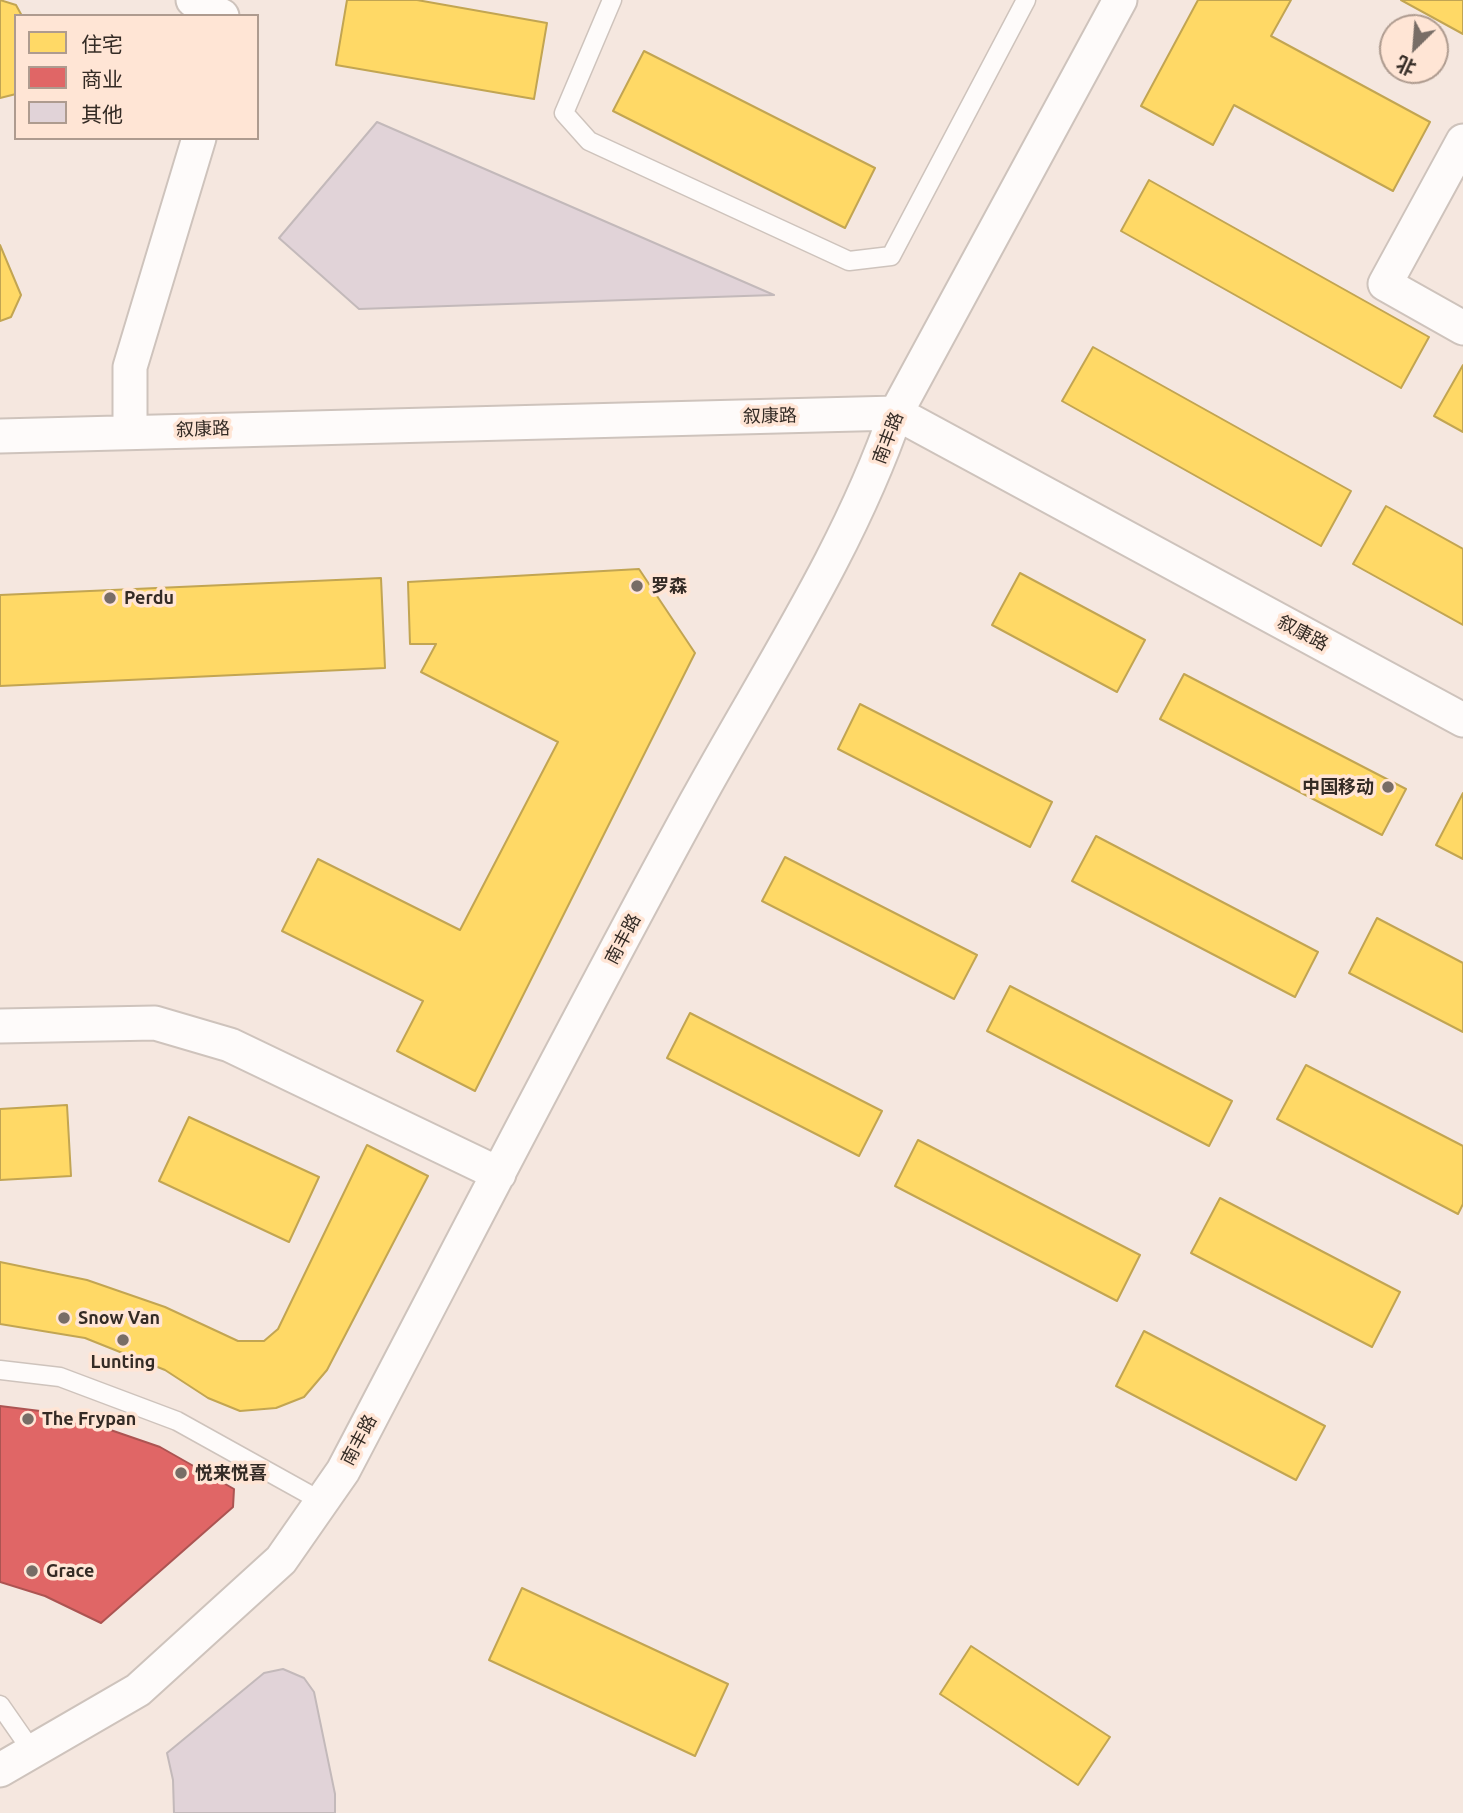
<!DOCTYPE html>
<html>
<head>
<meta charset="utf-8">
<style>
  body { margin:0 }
  #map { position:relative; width:1463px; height:1813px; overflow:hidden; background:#f5e7df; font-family:Ubuntu,"Noto Sans SC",sans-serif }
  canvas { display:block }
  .legend { position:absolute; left:14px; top:14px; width:245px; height:126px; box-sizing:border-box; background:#ffe5d5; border:2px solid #ae9b8f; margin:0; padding:9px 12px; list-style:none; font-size:21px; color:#342b25 }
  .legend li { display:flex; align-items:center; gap:14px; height:35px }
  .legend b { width:35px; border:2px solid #ae9b8f }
  .north { position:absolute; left:1379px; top:14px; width:70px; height:70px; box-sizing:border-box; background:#ffe5d5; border:2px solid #ae9b8f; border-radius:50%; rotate:205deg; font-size:19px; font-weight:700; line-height:28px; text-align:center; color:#342b25 }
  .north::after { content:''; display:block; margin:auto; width:24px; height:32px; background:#786d66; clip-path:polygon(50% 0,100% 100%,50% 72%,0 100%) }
</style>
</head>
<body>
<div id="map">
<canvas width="1463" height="1813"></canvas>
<ul class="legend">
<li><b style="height:19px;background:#ffd966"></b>住宅</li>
<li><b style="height:19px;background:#e06666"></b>商业</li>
<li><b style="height:19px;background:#e1d3d8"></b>其他</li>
</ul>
<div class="north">北</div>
</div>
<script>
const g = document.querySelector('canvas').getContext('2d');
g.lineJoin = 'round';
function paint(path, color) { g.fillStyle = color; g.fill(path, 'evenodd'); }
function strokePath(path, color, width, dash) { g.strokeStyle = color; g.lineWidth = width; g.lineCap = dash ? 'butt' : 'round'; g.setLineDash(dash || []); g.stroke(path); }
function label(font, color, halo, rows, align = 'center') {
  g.font = font + ' Ubuntu,"Noto Sans SC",sans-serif'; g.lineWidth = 7; g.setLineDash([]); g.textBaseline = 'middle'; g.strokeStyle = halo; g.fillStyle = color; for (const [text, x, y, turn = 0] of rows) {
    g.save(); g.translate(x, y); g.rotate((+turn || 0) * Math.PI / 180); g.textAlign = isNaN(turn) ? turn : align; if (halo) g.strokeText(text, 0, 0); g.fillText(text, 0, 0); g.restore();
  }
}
const homes = new Path2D(`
  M0,0L16,5L22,16H16V94L0,98Z
  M347,0H417L547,23L534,99L336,65Z
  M1198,0H1291L1271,36L1430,122L1393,191L1234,105L1213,145L1141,106Z
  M1401,0H1463V34Z
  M644,51L875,168L845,228L613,111Z
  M1149,180L1429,337L1401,388L1121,231Z
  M0,245L21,295L11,317L0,321Z
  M1093,347L1351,491L1321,546L1062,401Z
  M1463,365V432L1434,416Z
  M1386,506L1463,549V625L1353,564Z
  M639,569L695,653L475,1091L397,1051L423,1001L282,931L318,859L460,930L558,742L421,672L436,644H410L408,582Z
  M1020,573L1145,640L1117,692L992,625Z
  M381,578L385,668L0,686V595Z
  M1184,674L1406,789L1382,835L1160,719Z
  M860,704L1052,802L1030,847L838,749Z
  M1463,793V859L1436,845Z
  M1096,836L1318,952L1295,997L1072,881Z
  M785,857L977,955L954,999L762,901Z
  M1377,918L1463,963V1032L1349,973Z
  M1010,986L1232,1101L1209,1146L987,1031Z
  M690,1013L882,1111L859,1156L667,1058Z
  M1306,1065L1463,1146V1204L1458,1214L1277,1119Z
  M67,1105L71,1176L0,1180V1109Z
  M189,1117L319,1177L289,1242L159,1181Z
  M918,1140L1140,1255L1117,1301L895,1186Z
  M367,1145L428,1176L327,1370L304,1397L276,1408L240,1411L208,1398L165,1370L85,1338L0,1324V1262L87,1280L165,1307L238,1341H264L278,1329Z
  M1220,1198L1400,1292L1372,1347L1191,1253Z
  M1144,1331L1325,1426L1296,1480L1116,1386Z
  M522,1588L728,1684L695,1756L489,1660Z
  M971,1646L1110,1737L1078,1785L940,1694Z`);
paint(homes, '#ffd966');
strokePath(homes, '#c2a552', 2);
const shops = new Path2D(`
  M0,1406L64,1414L160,1447L234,1489L233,1507L101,1623L45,1596L0,1582Z`);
paint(shops, '#e06666');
strokePath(shops, '#ac5452', 2);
const building = new Path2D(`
  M377,122L774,295L359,309L279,238Z
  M283,1669L304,1678L314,1692L335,1794V1813H174L173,1780L167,1753L264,1673Z`);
paint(building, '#e1d3d8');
strokePath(building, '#c3b9ba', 2);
const lane = new Path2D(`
  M612,0L564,113L589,141L849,261L891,256L1026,0
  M0,1370L60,1377L177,1421L321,1501
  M0,1705L32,1751`);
const street = new Path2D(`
  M193,0L222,16
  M1463,141L1385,284L1463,328
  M130,431V367L199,138
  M0,436L896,413L1463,720
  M0,1026L155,1023L230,1045L499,1174
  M0,1770L138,1690L281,1560L343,1471C460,1248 575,1023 696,802C766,674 848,552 896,413L1120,0`);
strokePath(lane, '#cec3bc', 21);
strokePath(street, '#cec3bc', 37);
strokePath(lane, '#fefbfa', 18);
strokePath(street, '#fefbfa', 33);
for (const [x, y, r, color] of [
  [637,586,7,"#786d66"],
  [110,598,7,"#786d66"],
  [1388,787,7,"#786d66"],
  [64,1318,7,"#786d66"],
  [123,1340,7,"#786d66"],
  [28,1419,7,"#786d66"],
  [181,1473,7,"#786d66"],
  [32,1571,7,"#786d66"]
]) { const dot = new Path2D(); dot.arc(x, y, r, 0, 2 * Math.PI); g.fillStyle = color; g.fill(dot); strokePath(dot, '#ffe5d5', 2.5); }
label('18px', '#342b25', '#ffe5d5', [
  ["叙康路",770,416,-1],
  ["叙康路",203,429,-2],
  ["南丰路",888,438,-69],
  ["叙康路",1303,633,28],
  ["南丰路",623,939,-62],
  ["南丰路",359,1440,-62]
]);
label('bold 18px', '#342b25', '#ffe5d5', [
  ["罗森",651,586],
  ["Perdu",124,598],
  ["中国移动",1374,787,"right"],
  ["Snow Van",78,1318],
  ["Lunting",123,1362,"center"],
  ["The Frypan",42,1419],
  ["悦来悦喜",195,1473],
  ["Grace",46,1571]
], 'left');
</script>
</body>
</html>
